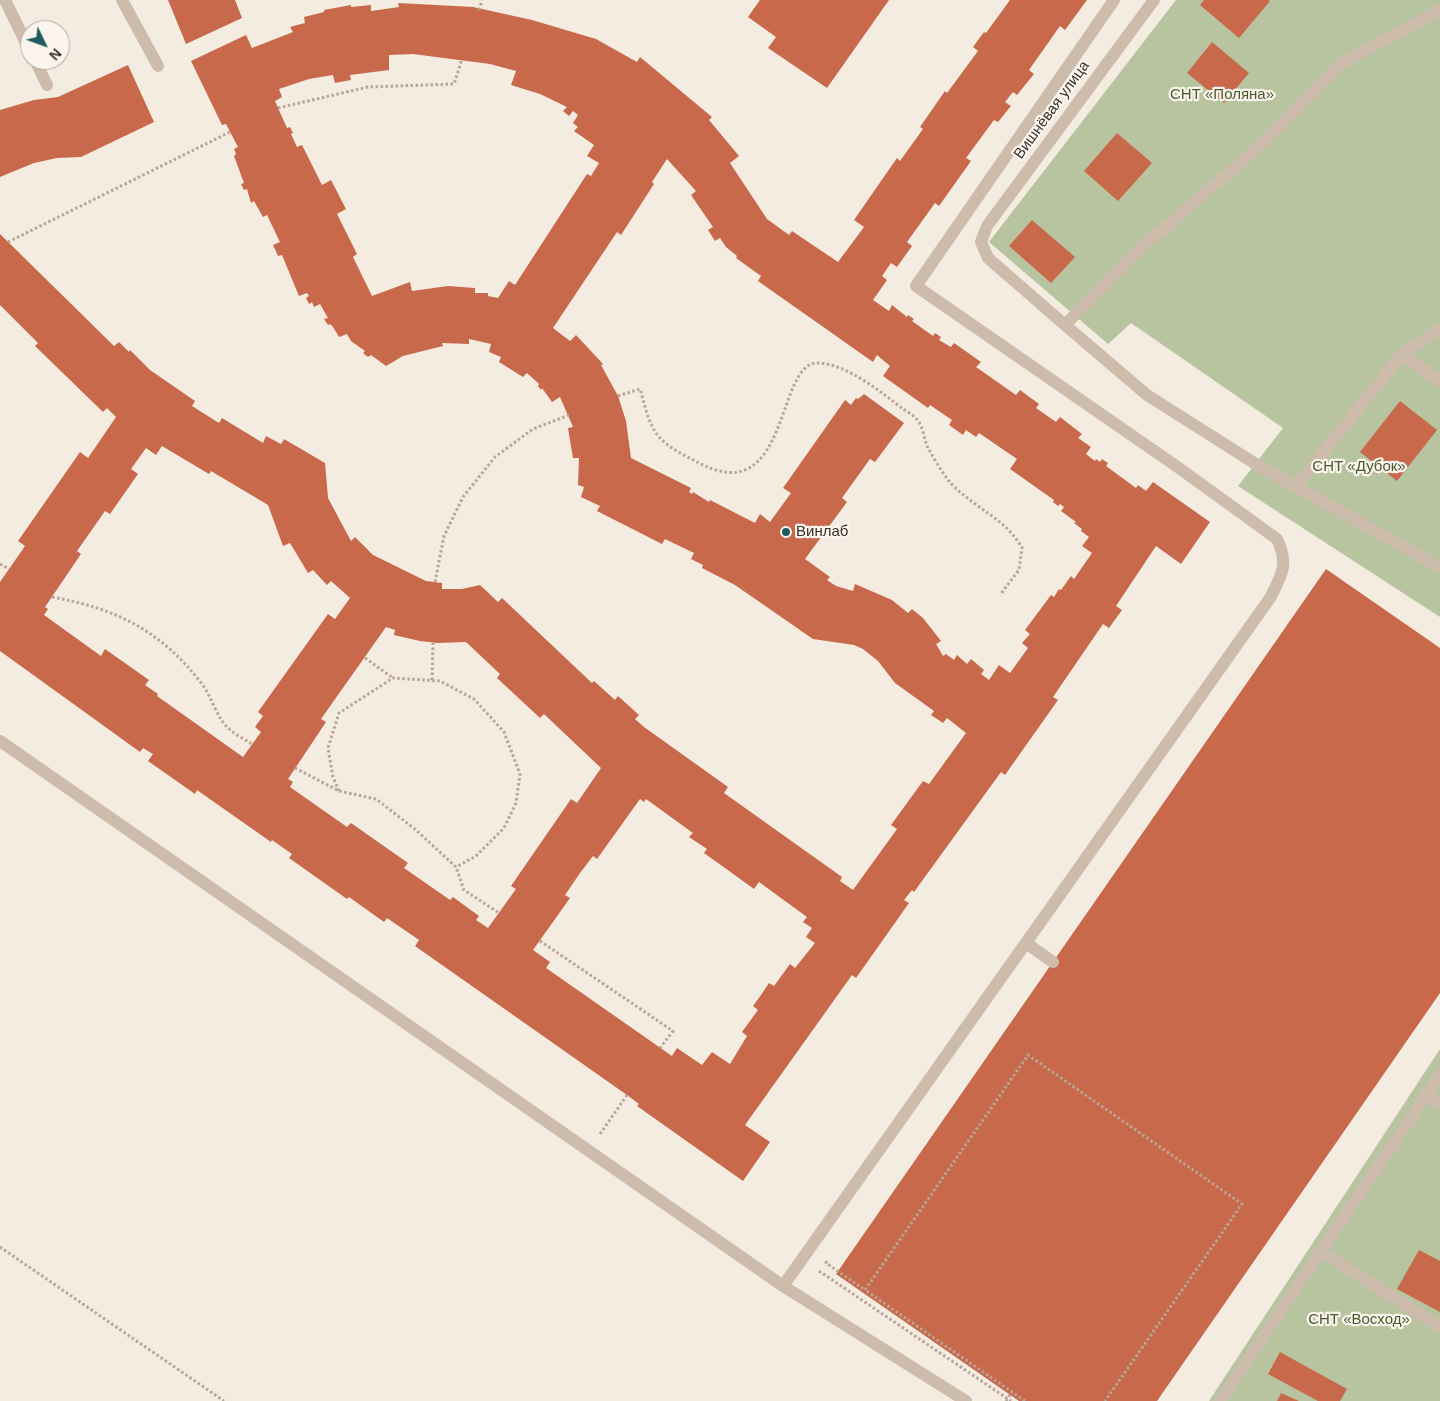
<!DOCTYPE html>
<html>
<head>
<meta charset="utf-8">
<style>
  body { margin:0 }
  #map { position:relative; width:1440px; height:1401px; overflow:hidden; background:#f4ebe1; font-family:Helvetica,sans-serif }
  canvas { display:block }
  .north { position:absolute; left:20px; top:20px; width:50px; height:50px; box-sizing:border-box; background:#fbf5ee; border:1px solid #aea6a0; border-radius:50%; rotate:132deg; font-size:14px; font-weight:700; line-height:20px; text-align:center; color:#3b302b }
  .north::after { content:''; display:block; margin:auto; width:18px; height:22px; background:#1f5a5e; clip-path:polygon(50% 0,100% 100%,50% 72%,0 100%) }
</style>
</head>
<body>
<div id="map">
<canvas width="1440" height="1401"></canvas>
<div class="north">N</div>
</div>
<script>
const g = document.querySelector('canvas').getContext('2d');
g.lineJoin = 'round';
function paint(path, color) { g.fillStyle = color; g.fill(path, 'evenodd'); }
function strokePath(path, color, width, dash) { g.strokeStyle = color; g.lineWidth = width; g.lineCap = dash ? 'butt' : 'round'; g.setLineDash(dash || []); g.stroke(path); }
function label(font, color, halo, rows, align = 'center') {
  g.font = font + ' Helvetica,sans-serif'; g.lineWidth = 4.5; g.setLineDash([]); g.textBaseline = 'middle'; g.strokeStyle = halo; g.fillStyle = color; for (const [text, x, y, turn = 0] of rows) {
    g.save(); g.translate(x, y); g.rotate((+turn || 0) * Math.PI / 180); g.textAlign = isNaN(turn) ? turn : align; if (halo) g.strokeText(text, 0, 0); g.fillText(text, 0, 0); g.restore();
  }
}
paint(new Path2D(`
  M1176,0H1440V617L1238,486L1283,428L1131,323L1108,344L989,242Z
  M1440,1049V1401H1209Z`), '#b8c4a0');
paint(new Path2D(`
  M168,0H235L242,18L186,44Z
  M760,0H889L827,88L768,48L776,37L748,17Z
  M1010,0H1087L1065,30L1060,26L1029,70L1034,74L1017,95L1013,92L1005,102L1011,106L998,122L994,120L966,158L971,161L939,206L935,203L907,242L912,246L897,267L891,263L882,276L887,280L873,300L889,311L892,305L907,317L908,315L914,319L912,321L933,336L935,333L941,337L939,340L951,347L954,343L981,362L976,367L1016,395L1020,390L1039,404L1036,408L1056,422L1060,417L1082,434L1078,438L1091,447L1086,454L1095,461L1096,459L1100,462L1102,459L1108,463L1106,466L1136,488L1138,485L1146,491L1153,482L1210,522L1181,564L1156,546L1116,606L1122,610L1109,628L1103,624L1053,697L1058,700L1005,775L1001,772L914,892L912,890L904,900L909,903L856,978L852,975L745,1125L770,1142L743,1181L637,1106L639,1104L627,1095L415,946L419,940L387,918L384,922L349,897L347,899L289,858L292,854L272,840L271,842L197,790L195,794L148,761L153,754L143,748L140,752L0,651V582L25,546L18,541L80,452L88,458L116,417L107,408L103,412L35,346L38,343L0,305V234L114,346L119,342L129,352L130,350L150,370L195,401L192,406L219,423L222,418L263,443L266,436L281,444L284,439L325,463L328,498L351,541L355,537L373,555L426,581L442,583V589H462L480,585L498,602L502,598L592,683L594,681L615,700L618,696L639,715L635,719L644,727L728,787L724,793L842,877L840,881L853,890L897,829L891,825L923,781L929,784L966,733L947,718L943,723L931,715L934,711L895,683L878,661L863,649L854,645L813,639L735,585L702,568L703,565L691,559L694,553L665,539L662,544L597,511L600,506L581,497L584,487L578,485L579,458H573L568,428L573,427L560,397L552,402L542,388L541,390L538,386L539,384L527,373L523,377L499,362L501,357L489,352L491,344L469,339V344L442,343L443,346L403,356L386,366L371,355L368,357L363,353L365,351L351,341L347,334L339,337L333,327L330,324L328,325L324,319L328,318L320,304L314,307L312,302L309,304L306,298L309,296L307,293L299,296L282,255L278,256L273,245L280,242L267,215L263,217L254,201L251,203L247,189L244,190L241,184L244,183L234,156L236,154L234,149L238,147L226,124L222,125L191,61L246,35L252,48L293,32L290,27L305,23L304,17L324,12V10L351,5V7L371,5V11L399,7L398,3L473,7L532,20L596,39L637,62L640,57L712,117L709,120L739,156L730,163L767,219L789,235L792,231L838,262L864,227L854,220L897,158L900,161L923,129L920,127L945,91L947,93L978,51L973,47L984,32L986,33ZM413,54L490,64L516,71L511,85L540,94L567,107L563,111L569,116L573,111L578,115L573,123L578,127L574,131L594,145L587,156L599,163L591,176L587,174L515,285L509,281L498,298L488,296V293H475V288L448,286L412,291L410,282L372,296L353,257L357,254L337,214L346,209L331,180L322,185L302,145L297,147L291,134L293,133L290,127L287,128L275,101L282,97L279,89L309,79L333,75L335,83L351,80L350,75L389,70V55ZM667,159L696,191L691,195L713,227L708,230L715,241L720,238L726,247L737,256L736,258L761,276L758,281L873,362L877,355L890,366L883,376L928,408L930,405L952,420L949,425L963,435L966,430L976,437L979,433L1017,459L1010,469L1054,500L1053,502L1058,506L1060,504L1064,507L1061,511L1076,522L1074,523L1082,529L1081,531L1089,537L1082,546L1092,553L1074,579L1071,576L1061,590L1059,589L1054,597L1051,595L1025,630L1030,634L1022,643L1028,648L1010,673L999,665L989,680L981,674L984,670L971,659L967,664L957,655L954,660L946,654L943,656L936,644L941,641L923,618L912,609L908,613L892,600L855,584L853,591L836,586L827,580L830,577L805,559L847,502L842,498L870,459L875,462L904,423L864,394L858,399L856,398L851,405L845,400L783,488L791,493L770,522L760,514L755,523L710,500L709,502L693,492L692,494L689,492L691,488L631,458L626,421L618,396L601,365L603,364L576,335L570,341L553,328L617,232L621,235L654,184L652,182ZM162,446L209,474L211,471L268,505L283,546L290,543L308,573L313,570L327,585L331,581L350,598L335,619L328,614L258,712L263,716L255,727L261,732L243,757L157,696L158,694L145,685L149,680L105,649L101,656L44,615L48,609L45,607L81,554L77,551L105,511L110,514L138,474L131,469L146,448L156,455ZM386,627L395,630L394,635L420,641L437,643L466,642L500,674L497,678L540,718L544,714L601,768L577,803L571,799L511,886L516,889L488,928L476,920L479,916L453,897L450,900L404,868L408,863L351,823L347,827L290,787L293,782L288,779L326,722L321,719ZM640,799L644,802L646,799L693,833L689,837L707,849L704,853L725,868L754,889L759,882L807,917L803,922L812,928L806,937L815,943L795,968L790,964L774,986L769,983L761,995L753,1006L758,1010L742,1032L747,1036L730,1064L712,1052L702,1065L677,1048L672,1056L546,968L550,962L533,950L570,898L565,895L580,873L593,856L597,859Z
  M1204,0H1268L1270,1L1239,38L1200,5Z
  M1212,42L1249,73L1224,103L1187,73Z
  M128,65L154,122L81,157L57,158L34,163L0,177V110L34,100L58,97Z
  M1117,133L1152,163L1118,201L1084,171Z
  M1032,220L1075,257L1051,283L1009,246Z
  M1400,401L1437,430L1397,481L1360,452Z
  M1326,569L1440,648V993L1157,1401H1019L836,1274Z
  M1419,1250L1440,1261V1312L1397,1289Z
  M1280,1352L1347,1389L1340,1401H1318L1268,1374Z
  M1281,1393L1299,1401H1277Z`), '#c8694b');
strokePath(new Path2D(`
  M479,10L482,0
  M278,108L368,87L454,84L462,59
  M8,242L230,132
  M618,396L640,389C645,405 648,425 660,438C670,449 688,457 701,464C790,509 776,361 818,363C847,364 881,392 903,409C908,412 915,416 918,421C923,427 924,438 927,446C933,457 941,471 949,481C962,497 987,511 1002,524C1010,530 1016,539 1022,547L1019,570L1000,595
  M0,564L9,569
  M435,582L444,536L463,497L495,457L533,429L569,415
  M52,597C118,609 161,631 202,684C211,696 218,719 227,727C234,734 244,739 252,744
  M365,658L393,678
  M432,680L433,643
  M295,768L339,791L376,799L416,830L456,867L464,890L499,913
  M339,791L333,777L328,748L339,713L393,678L440,681L474,699L504,732L520,774L516,803L504,828L476,856L456,867
  M540,941L673,1031L660,1048
  M600,1134L627,1095
  M0,1247L224,1401
  M827,1261L826,1263L865,1290
  M819,1271L1011,1401
  M1006,1401L1012,1392
  M1025,1401L865,1290L1028,1055L1242,1204L1105,1401`), '#b9a596', 3, [2.5, 2.5]);
strokePath(new Path2D(`
  M5,0L30,51
  M122,0L158,66
  M1440,10L1342,63L1262,144L1141,248L1065,325L1147,395L1259,466L1440,567
  M35,60L47,85
  M1065,325L988,258L981,242L987,226L1154,0
  M1402,354L1440,381
  M1296,487L1402,354L1440,329
  M1026,943L1053,962
  M1425,1095L1440,1103
  M1320,1251L1440,1327
  M783,1286L1270,598C1282,575 1289,564 1277,539L1179,468L916,286L1114,0
  M1220,1401L1440,1075`), '#cdbbac', 12);
strokePath(new Path2D(`
  M0,741L783,1286L966,1401`), '#cdbbac', 12);
for (const [x, y, r, color] of [
  [786,532,5,"#1f5a5e"]
]) { const dot = new Path2D(); dot.arc(x, y, r, 0, 2 * Math.PI); g.fillStyle = color; g.fill(dot); strokePath(dot, '#fbf5ee', 2); }
label('15px', '#4a5a2e', '#fbf5ee', [
  ["СНТ «Поляна»",1222,95],
  ["СНТ «Дубок»",1359,467],
  ["СНТ «Восход»",1359,1320]
]);
label('15px', '#3b302b', '#fbf5ee', [
  ["Вишнёвая улица",1052,110,-54]
]);
label('15px', '#3b302b', '#fbf5ee', [
  ["Винлаб",796,532]
], 'left');
</script>
</body>
</html>
